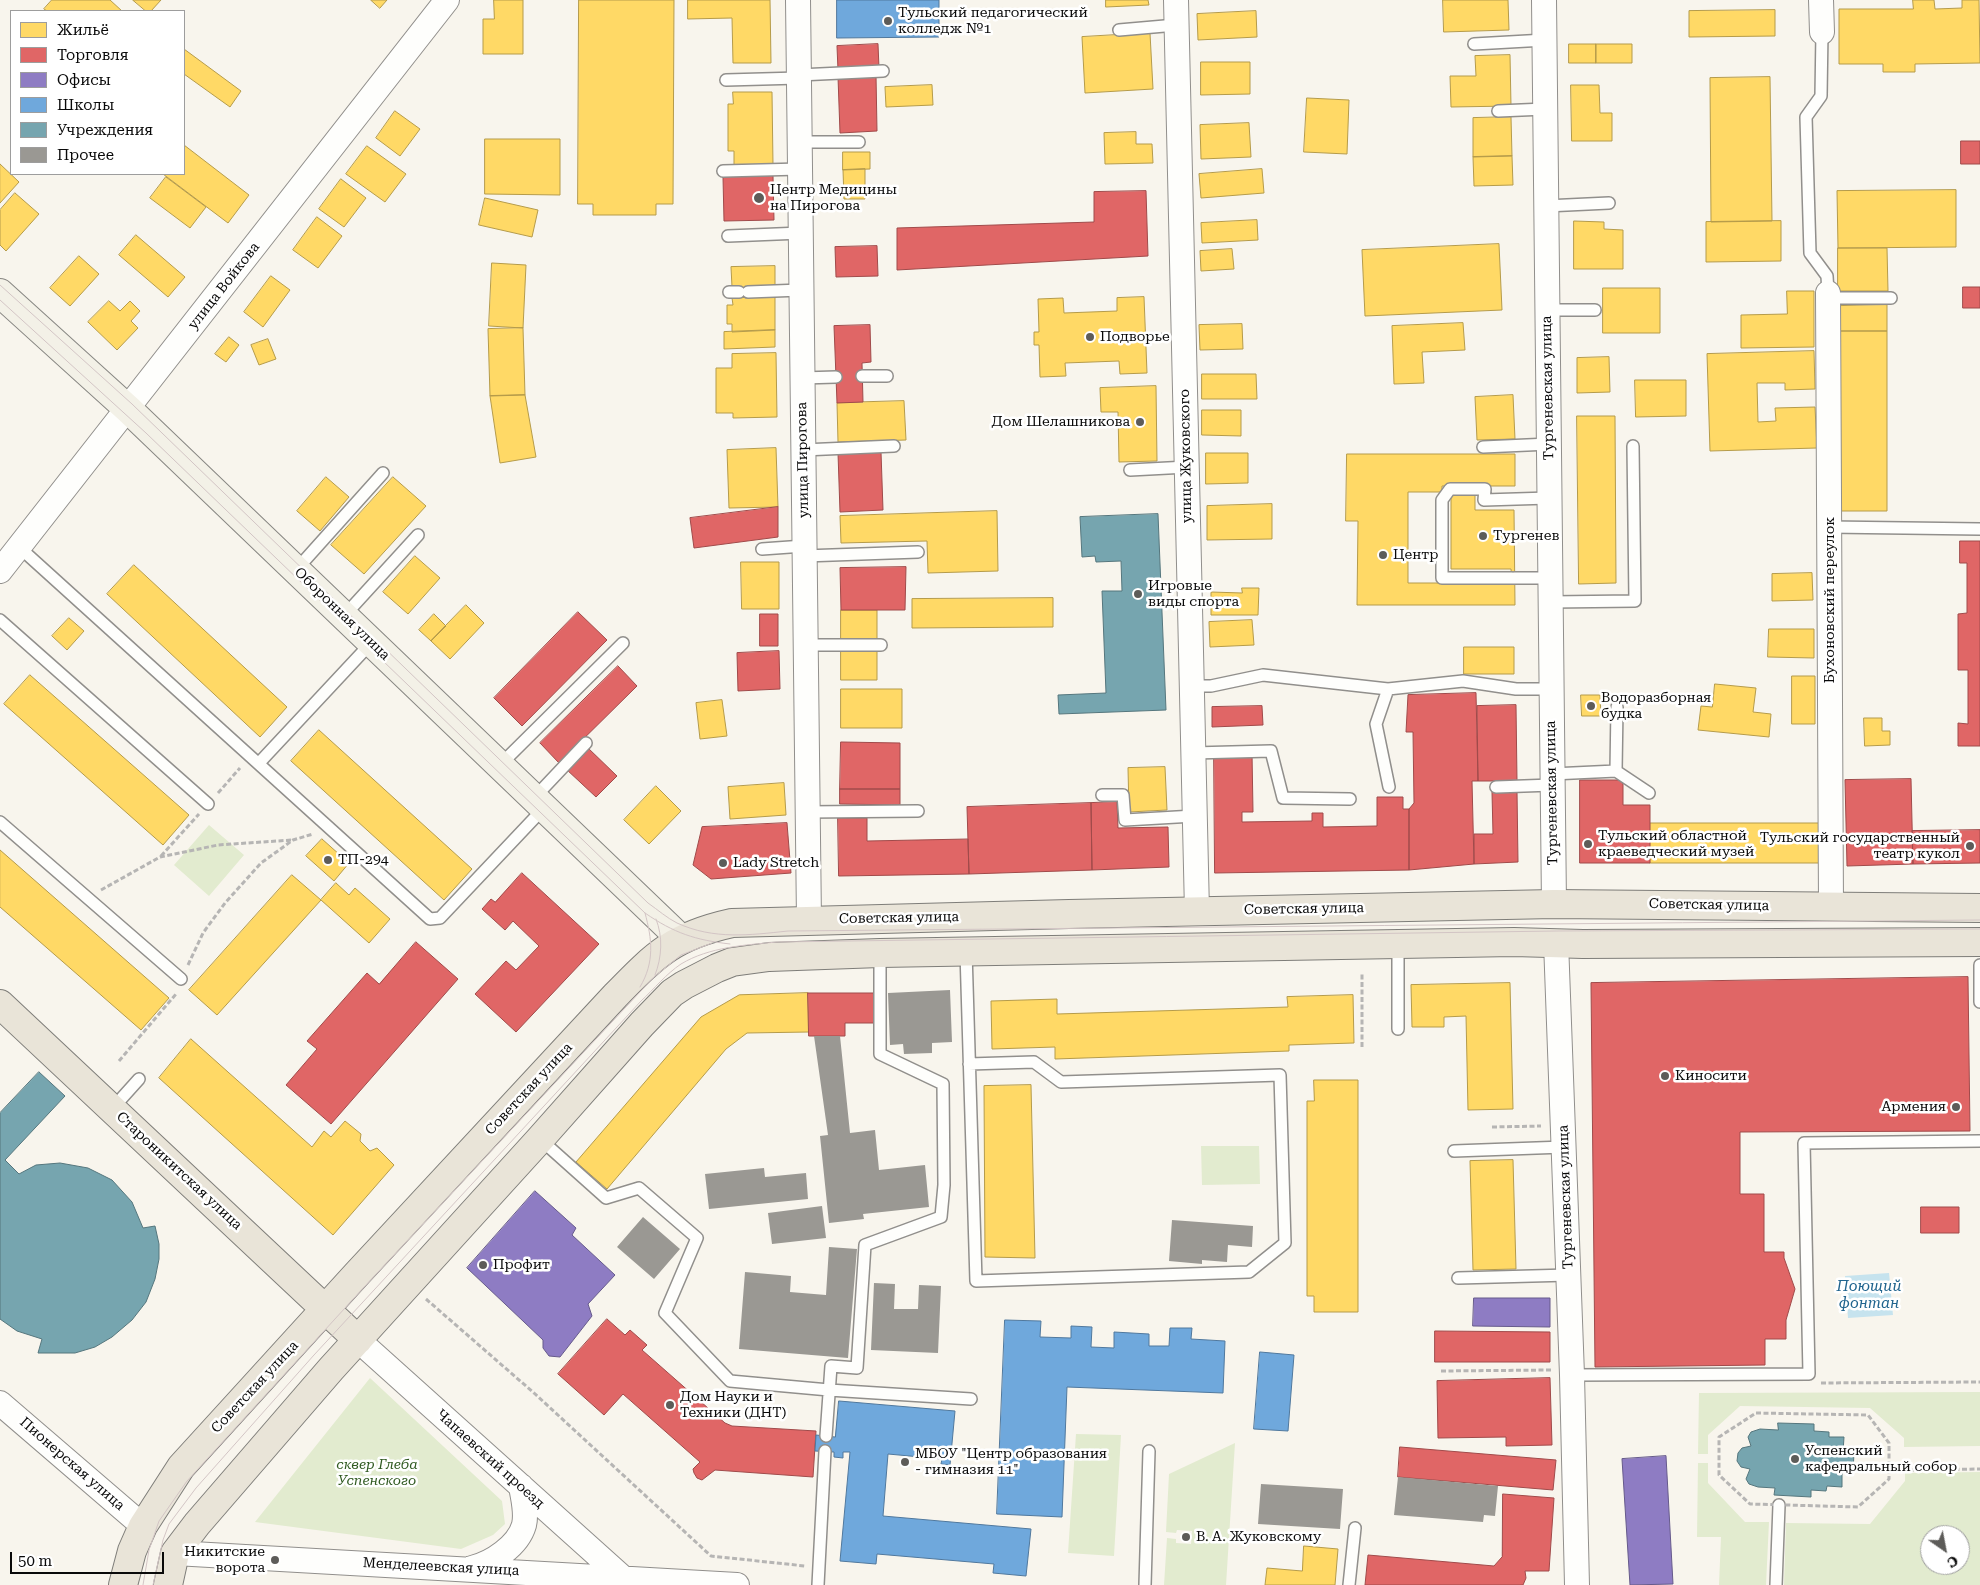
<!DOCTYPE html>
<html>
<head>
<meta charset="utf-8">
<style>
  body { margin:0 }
  #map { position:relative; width:1980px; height:1585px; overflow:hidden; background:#f8f5ed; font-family:"Roboto Serif",serif }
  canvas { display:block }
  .legend { position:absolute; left:10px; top:10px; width:175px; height:165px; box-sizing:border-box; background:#fff; border:1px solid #9d9d9d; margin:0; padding:6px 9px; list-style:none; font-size:15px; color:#090909 }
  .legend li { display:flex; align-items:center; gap:10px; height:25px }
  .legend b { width:25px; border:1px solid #9d9d9d }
  .north { position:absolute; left:1920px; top:1525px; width:50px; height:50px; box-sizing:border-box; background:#fff; border:1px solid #9d9d9d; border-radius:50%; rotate:147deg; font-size:14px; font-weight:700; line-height:20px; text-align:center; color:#090909 }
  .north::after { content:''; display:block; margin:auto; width:18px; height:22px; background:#5d5c59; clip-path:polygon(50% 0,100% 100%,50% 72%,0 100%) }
  .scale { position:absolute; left:10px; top:1552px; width:154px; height:22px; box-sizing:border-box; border:2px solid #090909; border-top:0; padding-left:6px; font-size:15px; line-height:18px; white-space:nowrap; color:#090909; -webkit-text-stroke:4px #fff; paint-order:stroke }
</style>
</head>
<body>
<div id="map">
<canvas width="1980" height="1585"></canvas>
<ul class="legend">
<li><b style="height:14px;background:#ffd966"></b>Жильё</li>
<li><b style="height:14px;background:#e06666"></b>Торговля</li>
<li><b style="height:14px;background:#8e7cc3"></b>Офисы</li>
<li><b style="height:14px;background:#6fa8dc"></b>Школы</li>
<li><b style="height:14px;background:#76a5af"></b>Учреждения</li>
<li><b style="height:14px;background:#9a9893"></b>Прочее</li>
</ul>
<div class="north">С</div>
<div class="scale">50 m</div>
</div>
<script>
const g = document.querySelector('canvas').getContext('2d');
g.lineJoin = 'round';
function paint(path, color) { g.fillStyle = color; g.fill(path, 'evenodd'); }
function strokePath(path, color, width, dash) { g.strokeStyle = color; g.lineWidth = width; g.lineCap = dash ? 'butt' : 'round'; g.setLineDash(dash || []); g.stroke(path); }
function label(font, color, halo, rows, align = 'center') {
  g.font = font + ' "Roboto Serif",serif'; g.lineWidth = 5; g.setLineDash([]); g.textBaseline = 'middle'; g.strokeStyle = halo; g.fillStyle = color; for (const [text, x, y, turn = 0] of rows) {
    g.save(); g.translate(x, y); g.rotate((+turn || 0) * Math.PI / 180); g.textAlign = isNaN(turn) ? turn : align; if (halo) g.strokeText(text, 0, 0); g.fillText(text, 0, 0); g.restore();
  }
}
paint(new Path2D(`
  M209,825L244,855L209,896L174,865Z
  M1201,1146H1259L1260,1184L1202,1185Z
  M370,1378L502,1501L505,1524L493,1535L461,1549L255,1522Z
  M1980,1392V1446L1904,1447V1438L1870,1408L1740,1406L1708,1435V1454H1698L1699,1393Z
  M1076,1434L1121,1435L1114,1556L1068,1553Z
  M1235,1443L1226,1585H1164L1167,1538L1176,1539V1543L1191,1544L1192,1531L1177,1530L1176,1533L1166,1532L1169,1474Z
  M1698,1463H1708V1483L1745,1522H1769L1766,1585H1719L1721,1537H1697Z
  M1980,1472V1585H1784L1786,1523L1870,1524L1905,1481V1473ZM1930,1535H1960V1565H1930Z`), '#e2ebcf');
paint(new Path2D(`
  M1889,1273L1893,1315L1848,1318L1845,1276Z`), '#c6e3ee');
const homes = new Path2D(`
  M52,0H110L122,11H47L44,9Z
  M133,0H161L151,11H146Z
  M371,0H387L380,8Z
  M494,0H523V54H483V19H494Z
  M579,0H674L673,204H656V215H593V204H578Z
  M688,0H770L771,63H733L732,18L688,19Z
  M1106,0H1148L1149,5L1106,7Z
  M1443,0H1508L1509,30L1444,32Z
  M1913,0H1934L1935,9L1962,8V0H1979L1980,63L1915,64V72H1883V64H1839V9H1913Z
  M1775,10V36L1689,37V11Z
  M1256,11L1257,37L1198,40L1197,14Z
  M1150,33L1153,89L1085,93L1082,37Z
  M1569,44H1596V63H1569Z
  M1596,44H1632V63H1596Z
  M184,49L241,91L230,107L184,74Z
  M1510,55L1511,106L1451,107L1450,76H1476L1475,56Z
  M1201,62H1250V94L1201,95Z
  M1770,77L1772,221L1711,222L1710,78Z
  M932,85L933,105L886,107L885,87Z
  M1571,85H1599L1600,113H1612V141H1572Z
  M733,92H772L773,165L734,166V151H728V104H733Z
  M1307,98L1349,100L1347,154L1304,152Z
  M395,111L420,129L400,156L376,138Z
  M1511,117L1512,156L1473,157V118Z
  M1249,123L1251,157L1201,159L1200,125Z
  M1136,132V144H1152L1153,163L1105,164L1104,133Z
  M485,139H560V195L485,194Z
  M184,145L249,195L228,223L163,174H184Z
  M367,146L406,174L385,202L346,174Z
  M843,152H870V169L843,170Z
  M1512,156L1513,185L1474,186L1473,157Z
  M0,164L19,182L0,203Z
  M865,169V199H844L843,170Z
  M1262,169L1264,193L1201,198L1199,174Z
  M166,177L206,207L190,228L150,198Z
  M341,179L366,198L344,227L319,209Z
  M1956,190V247L1838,248L1837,191Z
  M15,193L39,214L6,251L0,245V210Z
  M485,198L538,210L532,237L479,225Z
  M317,217L342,236L318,268L293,250Z
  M1257,220L1258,240L1202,243L1201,223Z
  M1574,221L1604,222V229L1623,230V269H1574Z
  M1781,221V261L1706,262V222Z
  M136,235L185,277L168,297L119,255Z
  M1499,244L1502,310L1365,316L1362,250Z
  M1838,248H1887L1888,291H1838Z
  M1232,249L1234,269L1201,271L1200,251Z
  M79,256L99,274L70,306L50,288Z
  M492,263L526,265L523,328L489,326Z
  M775,266V286L748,297L739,298V286L732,287L731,267Z
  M271,276L290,290L263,327L244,312Z
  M1603,288H1660V333H1603Z
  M1787,291H1814V347L1741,348V315L1787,314Z
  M775,297V330L732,332V324H727V305H733L732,298Z
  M1144,297L1147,373L1120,374L1119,361L1065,363L1066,376L1040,377L1039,345H1034V332H1039L1038,299L1063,298L1064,313L1117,311V298Z
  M109,301L120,311L130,301L140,311L131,321L138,328L117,350L88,322Z
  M1887,305V331H1839V306Z
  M1463,323L1465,350L1422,352L1424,383L1394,384L1392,326Z
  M1242,324L1243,349L1200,350L1199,325Z
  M523,328L525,395L490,396L488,329Z
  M775,330V347L724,349V332Z
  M1839,331H1887V511H1839Z
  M229,337L239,345L226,362L215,354Z
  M268,339L276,359L259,365L251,345Z
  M1814,351L1815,389L1785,390V383H1757L1758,422L1776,421L1775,408L1815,407L1817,448L1710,451L1707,354Z
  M776,353L777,417L733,418V413H716V368H732V354Z
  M1609,357L1610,392L1577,393V358Z
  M1202,374H1256L1257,399H1202Z
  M1635,380H1686V416L1636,417Z
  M1156,386L1157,461L1119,462L1118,412H1101L1100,388Z
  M525,395L536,457L500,463L490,396Z
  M1513,395L1515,439L1477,440L1475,397Z
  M904,401L906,440L838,442L837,403Z
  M1202,410H1241V436L1202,435Z
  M1577,416H1615L1616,583L1579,584Z
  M776,448L778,507L729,508L727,450Z
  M1206,453H1248V483L1206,484Z
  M1347,454H1515V486H1442V492H1408V583H1512L1511,569H1451V493H1475V510H1514L1515,605H1357L1358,521H1346Z
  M326,477L349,497L320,531L297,511Z
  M393,477L426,506L364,574L331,545Z
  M1272,504V539L1207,540V506Z
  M997,511L998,571L928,573L927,541L841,543L840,516Z
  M415,556L440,578L408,614L383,592Z
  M741,562H779V609H742Z
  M134,565L287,707L260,737L107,594Z
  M1812,573L1813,600L1772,601V574Z
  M1242,588H1259L1258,615H1211V592L1242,593Z
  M1053,598V627L912,628V599Z
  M466,605L484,623L450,659L431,641Z
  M841,610H877V641H841Z
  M434,614L446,626L431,641L419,630Z
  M69,618L84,631L67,650L52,636Z
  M1252,620L1254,645L1210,647L1209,622Z
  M1769,629H1814V658L1768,657Z
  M1464,647H1514V674H1464Z
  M841,648H877V680H841Z
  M30,675L189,815L163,845L4,704Z
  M1792,676H1815V724H1792Z
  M1715,684L1756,688L1753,712L1771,714L1769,737L1698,730L1701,706L1712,707Z
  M841,689H902V728H841Z
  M1581,695H1600L1601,716H1582Z
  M722,700L727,736L700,739L696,703Z
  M1864,718H1882V731H1890V745L1865,746Z
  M319,730L472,869L444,900L291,761Z
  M1165,767L1167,810L1129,812L1128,768Z
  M784,783L786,815L730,819L728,787Z
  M656,786L681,811L649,844L624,820Z
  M1650,823H1819V863H1650Z
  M322,839L349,863L334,881L306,856Z
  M0,850L169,998L141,1030L0,907Z
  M292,875L321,900L217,1015L189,990Z
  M336,883L349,895L355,888L390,919L369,943L321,900Z
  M1510,983L1513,1109L1468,1110L1466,1016L1444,1017V1027H1412L1411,985Z
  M808,993L809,1032L747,1033L726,1049L607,1189L576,1162L701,1017L739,995Z
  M1353,995L1354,1043L1289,1045V1051L1055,1059V1047L992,1049L991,1001L1057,999V1014L1288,1007L1287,997Z
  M191,1039L312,1147L324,1131L331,1137L345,1121L361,1134L360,1141L370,1151L377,1148L394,1165L333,1235L159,1078Z
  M1314,1080H1358V1312H1314V1296H1307V1101H1314Z
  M1031,1085L1035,1258L985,1257L984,1086Z
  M1513,1160L1516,1269L1473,1270L1470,1161Z
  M1304,1546L1338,1549L1335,1585H1265L1267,1568L1302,1571Z`);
paint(homes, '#ffd966');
strokePath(homes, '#b59b4a', 1);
const shops = new Path2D(`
  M878,44L879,68L838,70L837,46Z
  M876,75L877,131L840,133L838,77Z
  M1961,141H1980V164H1961Z
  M773,176L774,220L724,221L723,177Z
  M1146,191L1148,256L897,270V228L1094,222V192Z
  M877,246L878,276L836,277L835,247Z
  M1963,287H1980V308H1963Z
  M870,325L871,362L862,363L863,402L837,403L834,326Z
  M881,452L883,510L840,512L838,453Z
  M778,507V537L694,548L690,518Z
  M1960,541H1980V746H1958V723L1968,724V670H1958V614L1967,613V563H1960Z
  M906,567L905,610H841L840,568Z
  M578,612L607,640L522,726L494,698Z
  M760,614H778V646H760Z
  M779,651L780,689L738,691L737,653Z
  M618,666L637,686L559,763L540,743Z
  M1476,693L1478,781H1472L1474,864L1409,870V809L1414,803L1413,732H1406L1408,695Z
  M1516,705L1517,781H1478L1477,706Z
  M1262,706L1263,725L1212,727V707Z
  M841,742L900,743V789H840Z
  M587,747L617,776L596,797L566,769Z
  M1214,753H1252L1253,812H1242V822L1312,821V813H1323V827L1377,826V797H1403V809H1409V870L1215,873Z
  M1911,779L1913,864L1847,866L1845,780Z
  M1580,780H1623V805H1650V863H1580Z
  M840,789H900V805L840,804Z
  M1517,791L1518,862L1474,864V834H1493L1492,792Z
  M1117,802L1118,828L1168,827L1169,867L1092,870L1091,803Z
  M1091,803L1092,870L969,874L967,807Z
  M838,818H867V841L968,839L969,874L839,876Z
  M787,823L791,873L711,879L693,865L702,827Z
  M1980,830V863L1913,864L1912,831Z
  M522,873L599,944L516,1032L475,994L506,961L516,970L539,946L513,921L505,930L482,909L491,899L495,902Z
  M416,942L458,979L331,1124L286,1085L317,1049L307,1041L367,973L379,984Z
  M1968,977L1970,1131L1740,1132V1194H1764V1252H1784V1258L1795,1289L1786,1320V1339H1765V1365L1595,1367L1591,983Z
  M808,993H874V1023H845V1036H809Z
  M1921,1207H1959V1233H1921Z
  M607,1319L625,1335L630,1330L647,1345L642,1350L725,1423L732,1426L816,1431L813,1477L715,1470L702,1480L697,1478L694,1473L693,1469L700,1462L623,1394L604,1415L558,1374Z
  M1435,1331L1550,1332V1362H1435Z
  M1550,1378L1552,1445L1506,1446V1437L1438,1438L1437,1381Z
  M1400,1447L1556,1460L1553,1490L1398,1477Z
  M1503,1494L1554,1498L1549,1571H1525L1526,1578L1523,1585H1365L1368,1555L1494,1566L1502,1557Z`);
paint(shops, '#e06666');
strokePath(shops, '#a04a4a', 1);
const offices = new Path2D(`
  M535,1191L576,1228L572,1235L615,1275L588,1304L592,1316L560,1357L549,1356L543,1348V1340L467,1268Z
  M1474,1298H1550V1327L1473,1326Z
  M1666,1456L1673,1584L1630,1585L1622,1459Z`);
paint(offices, '#8e7cc3');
strokePath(offices, '#665a8b', 1);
const schools = new Path2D(`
  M837,0H939V37L837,38Z
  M1005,1320L1041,1321L1040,1337L1071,1338V1326L1092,1327L1091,1347L1114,1348V1332L1149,1334V1346H1169L1170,1328H1192L1191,1339L1225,1341L1223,1393L1067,1387L1062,1517L997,1514Z
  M1260,1352L1294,1355L1288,1431L1254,1429Z
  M839,1401L955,1411L950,1465L941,1464L942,1459L888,1454L883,1516L1031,1529L1026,1576L993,1573L994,1564L877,1554L876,1564L840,1561L850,1452H843V1458L834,1457V1452L815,1451L816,1435L835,1437Z`);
paint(schools, '#6fa8dc');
strokePath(schools, '#50789d', 1);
const public = new Path2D(`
  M1158,514L1166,710L1059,714L1058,695L1106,693L1102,591H1122L1121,561L1096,562L1095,556L1082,557L1080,517Z
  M39,1072L65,1096L5,1160L19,1174L36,1165L60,1163L88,1168L112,1180L132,1202L143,1228L155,1226L159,1244V1259L155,1279L146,1302L132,1320L112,1337L95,1347L75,1353H38L42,1339L17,1331L0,1319V1113Z
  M1778,1423L1814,1424V1431L1829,1432V1437H1844L1843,1452L1854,1453L1853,1472H1842V1487L1827,1486L1826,1491L1811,1490V1497L1774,1495L1775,1488L1758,1487L1749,1484L1746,1479L1750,1469L1741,1467L1737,1461L1738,1453L1742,1448L1751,1446L1748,1437L1751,1432L1760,1429L1778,1430Z`);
paint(public, '#76a5af');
strokePath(public, '#55767d', 1);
paint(new Path2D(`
  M950,990L952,1042L932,1043V1053L904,1054L903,1044L890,1045L888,993Z
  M814,1036H840L850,1133L875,1130L879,1170L925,1165L929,1207L863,1214L864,1219L829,1223L820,1136L828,1135Z
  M764,1168L765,1177L806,1173L808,1199L709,1209L705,1174Z
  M822,1206L826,1238L772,1244L768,1213Z
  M643,1217L680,1249L654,1279L617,1247Z
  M1172,1220L1253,1226L1252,1247L1228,1245L1227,1262L1202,1260V1264L1169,1261Z
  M829,1247L857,1249L848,1358L739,1349L745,1272L791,1276L790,1292L826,1295Z
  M874,1283L895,1284L894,1309H918L919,1285L941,1286L938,1353L871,1350Z
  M1398,1477L1498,1486L1495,1516L1484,1515L1483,1522L1394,1515Z
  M1261,1484L1343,1489L1340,1529L1258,1524Z`), '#9a9893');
const lane = new Path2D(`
  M1119,30L1176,25
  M1822,32L1821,96L1806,117L1810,253L1827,276L1828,293
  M1474,44L1545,40
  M799,75L883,71
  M726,80L799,78
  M1498,111L1545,109
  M799,142H859
  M723,171L800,169
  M1546,206L1609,203
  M728,236L801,233
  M729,292H739
  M748,292L801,290
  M1828,298H1891
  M1547,310H1595
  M862,376H887
  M802,378L836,377
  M1483,447L1549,444
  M803,450L894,446
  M1130,470L1187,467
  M1829,527L1980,529
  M19,547L430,919L440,918L544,808
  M762,549L804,546
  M804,556L918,552
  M296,570L383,473
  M1512,578H1442V500L1450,489H1485L1484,500L1549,498
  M1514,578H1550
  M1551,602L1635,601L1633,446
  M344,616L418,535
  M0,620L208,804
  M805,645H881
  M1192,686H1211L1263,675L1388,689L1463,681L1516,689H1551
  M1388,689L1376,724L1389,787
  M1193,753L1271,751L1283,798L1350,799
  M259,763L372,642
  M500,765L623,643
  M1616,771L1649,793
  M1552,774L1616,771L1617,707
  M1496,787L1552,785
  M1102,795H1123L1125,820L1194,816
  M534,798L586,743
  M807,812L918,811
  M0,822L181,979
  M966,952C969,1061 972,1171 976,1281L1249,1272L1285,1243L1280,1075L1061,1082L1034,1062L969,1064
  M1980,965V1002
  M1398,1029V944
  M112,1109L139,1079
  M540,1139L606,1198L639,1188L697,1238L665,1313L730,1381L829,1390L971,1399
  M1454,1151L1564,1147
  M1458,1278L1569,1275
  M1572,1375L1809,1374L1804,1143L1980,1141
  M826,1436L831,1366L857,1368L865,1245L941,1217L944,1185L943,1084L880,1054V953
  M818,1585L825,1451
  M1145,1585L1149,1451
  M1349,1585L1355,1528
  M1776,1585L1779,1505`);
const street = new Path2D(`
  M798,0L809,920
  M1176,0L1197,911
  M1544,0L1554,904
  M1821,0L1822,32
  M1828,293L1831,907
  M0,571L447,0
  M1556,942L1572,1375L1577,1585
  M358,1340L623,1578
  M0,1403L143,1526
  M175,1553L737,1585
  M472,1568C492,1563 518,1546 524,1525C527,1512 523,1499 521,1486`);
const secondary = new Path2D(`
  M0,293L128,409L681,939`);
const primary = new Path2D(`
  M0,1004L358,1340
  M123,1585L132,1551L143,1526L181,1467L356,1275L615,996C656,954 673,936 732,923L1069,914L1554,904L1980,908
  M168,1585L175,1553L197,1524L331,1369L540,1139L642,1024L672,993L684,985L717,968L732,962L769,957L880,953L1514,942L1583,944L1980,942`);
strokePath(lane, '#918f8c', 14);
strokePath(street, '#918f8c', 26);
strokePath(secondary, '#878682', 30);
strokePath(primary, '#7e7d79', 30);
strokePath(new Path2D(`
  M1146,335L1162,334
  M218,793L240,768
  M161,856L199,814
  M101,890L160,857L218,845L292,840
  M188,965L203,933L225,903L261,863L293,840L313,834
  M1362,1047V973
  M119,1061L176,994
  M1492,1127L1541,1126
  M426,1299L534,1393L711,1556L805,1566
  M1441,1371L1551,1370
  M1821,1383L1980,1382
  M1756,1413L1868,1415L1889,1443V1479L1858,1507L1750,1504L1719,1475V1437Z
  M1857,1471L1980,1469`), '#b6b5b4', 3, [5, 2.5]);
strokePath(lane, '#fefefc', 11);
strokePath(street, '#fefefc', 24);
strokePath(secondary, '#f3f1e7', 28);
strokePath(primary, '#e9e4d8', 28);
strokePath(new Path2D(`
  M0,285L132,404L648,903C658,910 667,918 677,923C714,940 750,935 788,931L1980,920
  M0,300L146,433L645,913C674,933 695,940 730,944
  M655,975C662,957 663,937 656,919
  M640,987C655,962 652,939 645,913
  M143,1585L149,1550L159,1521L187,1481L366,1285L654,977L681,955L712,943
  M153,1585L163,1540L169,1524L196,1488L314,1355L641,1001C654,989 666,974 681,964C709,947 745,945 777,942L1556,931L1980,929`), '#d3c5c5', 1);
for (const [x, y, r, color] of [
  [888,21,5,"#5d5c59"],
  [759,198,6,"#5d5c59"],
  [1090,337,5,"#5d5c59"],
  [1140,422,5,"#5d5c59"],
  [1483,536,5,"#5d5c59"],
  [1383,555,5,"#5d5c59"],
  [1138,594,5,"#5d5c59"],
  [1591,706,5,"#5d5c59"],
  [1588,844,5,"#5d5c59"],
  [1970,846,5,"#5d5c59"],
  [328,860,5,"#5d5c59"],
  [723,863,5,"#5d5c59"],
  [1665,1076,5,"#5d5c59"],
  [1956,1107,5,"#5d5c59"],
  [483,1265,5,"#5d5c59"],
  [670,1405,5,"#5d5c59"],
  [1795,1459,5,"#5d5c59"],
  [905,1462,5,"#5d5c59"],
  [1186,1537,5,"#5d5c59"],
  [275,1560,5,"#5d5c59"]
]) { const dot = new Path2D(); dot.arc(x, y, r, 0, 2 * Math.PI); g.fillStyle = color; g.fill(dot); strokePath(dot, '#fff', 2); }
label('14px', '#090909', '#fff', [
  ["Тульский педагогический",898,13],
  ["колледж №1",898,29],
  ["Центр Медицины",770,190],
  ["на Пирогова",770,206],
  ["Подворье",1100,337],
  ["Дом Шелашникова",1130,422,"right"],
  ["Тургенев",1493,536],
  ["Центр",1393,555],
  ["Игровые",1148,586],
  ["виды спорта",1148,602],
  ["Водоразборная",1601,698],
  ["будка",1601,714],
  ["Тульский областной",1598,836],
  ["краеведческий музей",1598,852],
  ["Тульский государственный",1960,838,"right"],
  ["театр кукол",1960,854,"right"],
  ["ТП-294",338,860],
  ["Lady Stretch",733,863],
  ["Киносити",1675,1076],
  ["Армения",1946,1107,"right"],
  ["Профит",493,1265],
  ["Дом Науки и",680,1397],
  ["Техники (ДНТ)",680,1413],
  ["Успенский",1805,1451],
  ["кафедральный собор",1805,1467],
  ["МБОУ \"Центр образования",915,1454],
  ["- гимназия 11\"",915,1470],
  ["В. А. Жуковскому",1196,1537],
  ["Никитские",265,1552,"right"],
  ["ворота",265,1568,"right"]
], 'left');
label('14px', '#090909', '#fff', [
  ["улица Войкова",224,286,-52],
  ["Тургеневская улица",1548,388,-91],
  ["улица Жуковского",1186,456,-91],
  ["улица Пирогова",803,460,-91],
  ["Бухоновский переулок",1830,600,-90],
  ["Оборонная улица",342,614,44],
  ["Тургеневская улица",1552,793,-91],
  ["Советская улица",1709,905,1],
  ["Советская улица",1304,909,-1],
  ["Советская улица",899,918,-1],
  ["Советская улица",529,1089,-47],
  ["Староникитская улица",179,1171,43],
  ["Тургеневская улица",1566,1197,-92],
  ["Советская улица",255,1387,-47],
  ["Чапаевский проезд",490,1459,42],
  ["Пионерская улица",72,1464,41],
  ["Менделеевская улица",441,1567,3]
]);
label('italic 14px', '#305a21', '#fff', [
  ["сквер Глеба",377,1465],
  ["Успенского",377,1481]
]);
label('italic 15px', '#20648e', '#fff', [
  ["Поющий",1869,1287],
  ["фонтан",1869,1304]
]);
</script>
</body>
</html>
